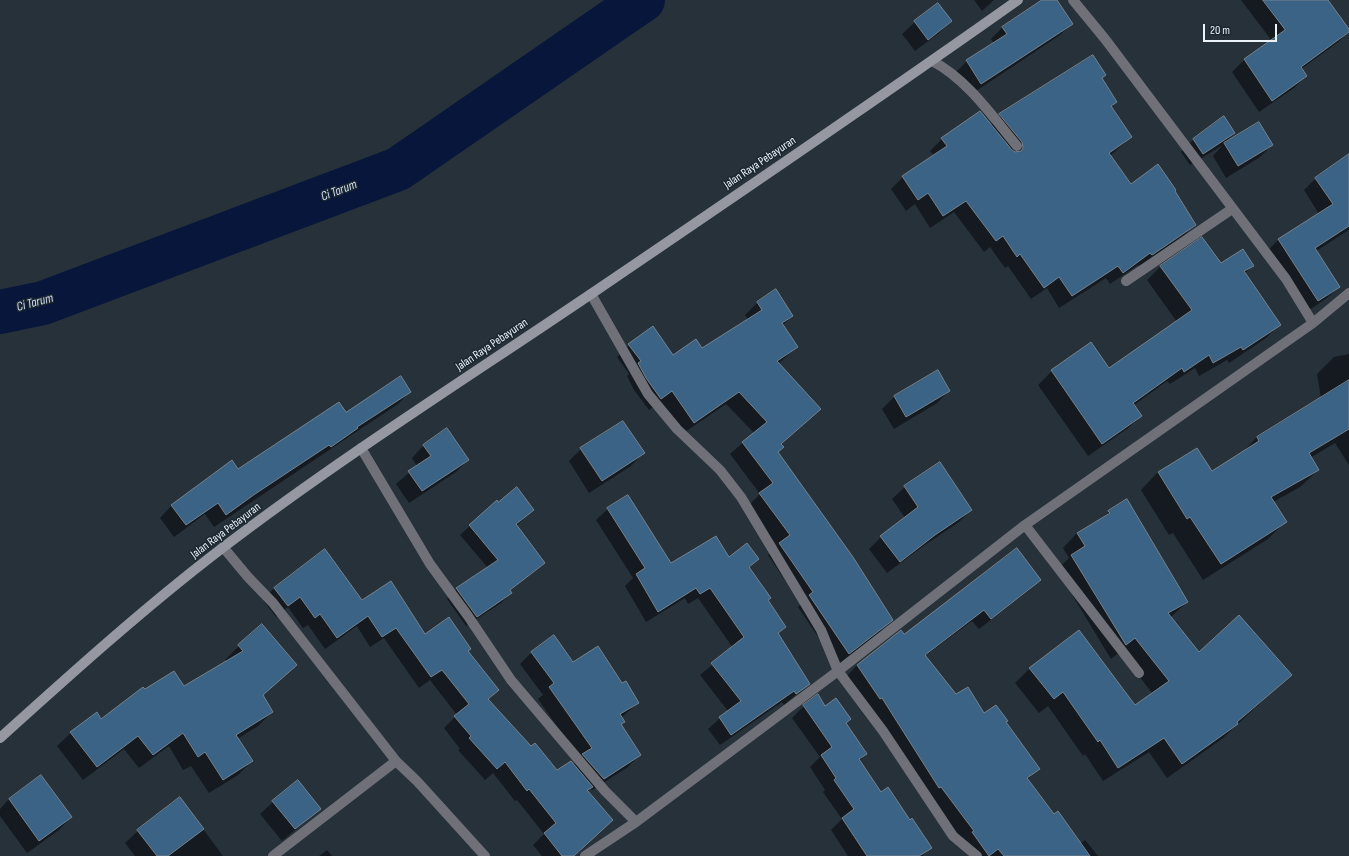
<!DOCTYPE html>
<html>
<head>
<meta charset="utf-8">
<style>
  body { margin:0 }
  #map { position:relative; width:1349px; height:856px; overflow:hidden; background:#26313a; font-family:"Sofia Sans Condensed",sans-serif }
  canvas { display:block }
  .scale { position:absolute; left:1203px; top:24px; width:74px; height:18px; box-sizing:border-box; border:2px solid #ebf2f8; border-top:0; padding-left:5px; font-size:12px; line-height:14px; white-space:nowrap; color:#ebf2f8; -webkit-text-stroke:3px #1c2730; paint-order:stroke }
</style>
</head>
<body>
<div id="map">
<canvas width="1349" height="856"></canvas>
<div class="scale">20 m</div>
</div>
<script>
const g = document.querySelector('canvas').getContext('2d');
g.lineJoin = 'round';
function paint(path, color) { g.fillStyle = color; g.fill(path, 'evenodd'); }
function strokePath(path, color, width, dash) { g.strokeStyle = color; g.lineWidth = width; g.lineCap = dash ? 'butt' : 'round'; g.setLineDash(dash || []); g.stroke(path); }
function label(font, color, halo, rows, align = 'center') {
  g.font = font + ' "Sofia Sans Condensed",sans-serif'; g.lineWidth = 3; g.setLineDash([]); g.textBaseline = 'middle'; g.strokeStyle = halo; g.fillStyle = color; for (const [text, x, y, turn = 0] of rows) {
    g.save(); g.translate(x, y); g.rotate((+turn || 0) * Math.PI / 180); g.textAlign = isNaN(turn) ? turn : align; if (halo) g.strokeText(text, 0, 0); g.fillText(text, 0, 0); g.restore();
  }
}
paint(new Path2D(`
  M974,0H994L982,11Z
  M1043,0H1055L1071,24L1060,35L970,95L955,73L967,61L994,44L991,39L1002,28Z
  M1241,0H1327L1349,31L1337,43L1301,69L1306,76L1294,88L1259,112L1232,72L1244,60L1272,41Z
  M938,4L951,21L939,33L915,51L902,34L915,22Z
  M1101,79L1116,102L1111,107L1131,137L1110,156L1131,185L1173,191L1195,224L1183,237L1140,267L1138,265L1110,284L1106,278L1059,308L1047,288L1031,299L1008,266L1005,268L990,247L984,252L954,212L930,228L915,204L906,211L891,189L903,177L934,156L930,151L942,139L990,125L1000,115Z
  M1258,123L1272,145L1260,157L1226,178L1213,156L1223,145L1190,165L1181,152L1194,139L1234,133L1224,145Z
  M1349,160V230L1316,251L1339,287L1327,298L1306,312L1267,251L1278,240L1319,214L1304,190L1316,178Z
  M1202,238L1221,264L1252,266L1245,273L1279,325L1266,338L1229,363L1227,360L1199,376L1195,368L1170,384L1167,381L1134,405L1141,416L1127,429L1088,456L1038,385L1052,371L1108,369L1177,322L1147,280L1160,267Z
  M776,291L792,316L783,325L797,347L778,364L819,409L781,445L777,452L892,619L880,632L837,665L798,607L801,604L768,555L777,546L748,506L760,494L730,454L754,433L726,404L682,434L660,402L649,410L634,390L627,376L629,374L617,357L629,345L673,356L702,349L748,320L745,315L757,303Z
  M1349,354V465L1335,443L1310,458L1318,470L1300,487L1273,502L1286,521L1268,539L1203,580L1173,533L1169,535L1141,490L1158,472H1212L1240,455L1257,437L1321,398L1317,374L1334,357Z
  M937,371L949,391L937,403L894,429L882,409L894,397Z
  M410,392L398,404L214,527L205,514L174,537L160,518L172,505L346,413Z
  M424,445L468,460L456,472L409,503L396,484L417,466L412,458Z
  M581,449L643,453L631,466L589,493L569,461Z
  M905,487L971,510L959,522L922,547L887,573L869,549L881,537L905,518L892,499Z
  M628,496L670,565L729,558L758,559L749,568L770,598L767,601L785,626L777,634L809,683L784,705L782,702L720,745L708,729L728,711L700,675L733,648L698,598L688,604L685,598L646,622L625,586L633,578L596,520L608,509Z
  M496,502L533,510L516,526L543,563L510,591L511,593L501,603L466,626L447,599L456,589L488,568L460,535Z
  M1109,512L1187,602L1171,617L1199,653L1290,675L1223,738L1167,778L1149,752L1103,781L1085,754L1083,756L1048,706L1039,713L1015,683L1030,668L1135,707L1153,694L1120,652L1111,659L1057,570L1069,558L1063,548L1077,533L1102,518Z
  M1040,580L1028,591L979,629L972,621L925,656L956,695L984,714L1005,723L1038,769L1027,780L1053,816L1080,844L1085,840L1098,856H969L846,677L857,665L904,636Z
  M274,588L362,602L424,636L467,652L498,690L487,700L531,748L557,772L573,765L579,758L538,699L543,695L520,664L532,652L573,664L622,685L638,703L621,718L623,722L620,725L639,755L628,767L592,790L590,788L587,791L589,843L575,856H542L533,845L544,834L517,800L515,801L493,773L485,780L458,750L460,749L444,728L457,715L430,680L419,688L384,638L370,647L357,626L325,649L308,625L303,628L288,607L276,617L263,600Z
  M239,646L296,665L262,696L272,712L258,726L237,739L252,761L238,775L209,793L191,766L183,770L169,746L139,768L124,749L83,780L57,746L71,733L101,720L144,691L183,688L227,662L225,660Z
  M804,706L825,707L850,719L846,723L866,754L859,761L881,793L909,821L930,848L922,856H848L831,830L842,819L823,792L825,790L810,767L820,757L792,718Z
  M180,798L223,856H135L125,843L138,831Z
  M9,799L71,817L59,830L27,853L0,816V809Z
  M273,802L320,809L282,841L260,814Z
  M327,850L332,856H319Z`), '#0007');
strokePath(new Path2D(`
  M0,312L43,303L398,169L643,0`), '#07163a', 44);
const building = new Path2D(`
  M1042,0H1057L1073,24L981,84L966,60L1007,34L1002,27Z
  M1263,0H1328L1349,29V32L1301,67L1307,76L1272,101L1244,59L1285,30Z
  M938,3L952,21L928,40L914,21Z
  M1093,55L1106,75L1102,78L1117,102L1111,106L1132,137L1109,153L1131,184L1158,164L1176,190L1175,191L1196,225L1152,255L1150,253L1123,273L1118,266L1072,296L1059,277L1044,288L1020,254L1017,257L1003,236L996,241L966,201L943,216L928,193L918,200L902,176L947,146L941,138L980,111L1012,150L1015,152L1021,151L1023,148L1022,142L999,114Z
  M1224,116L1235,133L1203,154L1193,139Z
  M1259,122L1273,145L1238,166L1224,143Z
  M1349,154V226L1315,248L1340,287L1318,301L1278,239L1333,204L1315,178Z
  M1202,237L1221,263L1243,249L1254,266L1244,271L1281,325L1243,350L1241,347L1213,363L1209,355L1184,372L1182,368L1133,403L1142,416L1102,444L1051,370L1091,342L1109,368L1192,310L1160,266Z
  M776,289L793,316L782,323L798,347L777,361L821,409L781,444L784,447L778,452L853,557L893,620L849,654L809,595L813,592L779,543L790,535L759,493L773,483L742,442L767,422L739,392L694,423L672,391L661,399L646,378L638,363L641,361L628,344L653,326L673,355L696,339L702,348L762,310L757,302Z
  M938,370L950,391L906,417L894,396Z
  M401,376L411,392L357,427L358,428L331,447L329,445L255,494L226,515L218,503L186,525L171,505L232,460L238,469L339,402L346,412Z
  M1349,380V429L1309,453L1319,470L1271,497L1287,522L1221,564L1190,517L1187,519L1158,472L1197,448L1212,471L1259,441L1257,437Z
  M623,421L645,453L602,481L580,448Z
  M447,428L469,460L422,491L408,471L431,456L423,445Z
  M940,462L972,510L935,535L900,562L880,536L918,507L904,486Z
  M517,487L534,510L516,524L545,563L510,590L512,593L477,617L456,588L498,560L469,525L497,500L498,502Z
  M628,495L671,563L716,536L729,557L747,543L759,559L749,567L771,598L768,600L786,627L778,633L810,684L796,694L794,691L731,735L719,717L741,701L711,663L744,637L710,588L700,594L696,588L658,612L636,574L645,568L607,508Z
  M1127,499L1188,602L1168,613L1199,652L1239,615L1292,675L1237,722L1238,724L1182,764L1164,738L1118,768L1100,740L1098,742L1063,692L1054,699L1029,668L1079,630L1135,705L1169,681L1135,638L1126,645L1071,555L1085,546L1077,533L1110,513L1108,511Z
  M1017,548L1041,580L991,619L984,610L925,655L956,694L968,687L984,713L996,705L1008,721L1006,722L1040,769L1027,778L1054,814L1058,811L1090,856H1004L998,849L989,856L972,832L974,831L941,787L939,788L882,698L880,699L857,665L901,630L904,634Z
  M325,549L362,600L391,581L425,634L449,617L471,649L468,651L499,690L488,699L531,746L535,743L557,770L571,761L593,787L587,790L613,820L574,856H562L544,833L556,823L529,789L527,791L505,762L497,769L469,738L471,736L454,716L469,704L442,670L431,677L396,628L382,637L368,616L337,638L320,614L315,618L300,597L288,606L274,588Z
  M262,624L297,665L263,695L273,712L236,735L253,761L223,780L205,752L198,757L183,733L153,755L138,736L97,767L70,732L97,712L101,719L143,687L145,689L174,671L184,686L243,651L238,645Z
  M554,635L573,662L598,646L622,683L626,681L639,703L620,714L625,722L621,724L641,755L604,779L582,754L592,748L549,687L554,683L531,652Z
  M818,694L825,706L836,698L851,719L846,723L867,754L859,759L881,792L888,787L910,820L912,818L932,848L919,856H867L842,818L854,809L834,780L836,778L821,755L832,747L803,705Z
  M41,775L72,817L39,841L9,799Z
  M298,780L321,809L295,829L272,801Z
  M180,797L204,829L168,856H157L137,830Z`);
paint(building, '#3b6385');
strokePath(building, '#75828d', 1);
strokePath(new Path2D(`
  M1073,0L1105,39L1286,279L1313,323
  M932,61C966,78 993,117 1017,146
  M1126,281L1232,209
  M591,294L648,394L677,429L720,470L741,497L821,630L838,671L883,731L953,836L977,856
  M361,448L430,564L468,616L511,680L605,791L636,822
  M1025,525L1139,673
  M223,547L248,577L273,603L396,761L416,780L485,856
  M273,856L396,761
  M585,856L636,822L838,671L1025,525L1313,323L1349,293`), '#707178', 10);
strokePath(new Path2D(`
  M0,738C72,673 144,608 221,549C340,458 467,378 591,294C734,197 877,100 1018,0`), '#9597a1', 10);
label('12px', '#ebf2f8', '#1c2730', [
  ["Jalan Raya Pebayuran",760,163,-34],
  ["Jalan Raya Pebayuran",492,345,-34],
  ["Jalan Raya Pebayuran",226,531,-37]
]);
label('italic 13px', '#cedcf7', '#1c2730', [
  ["Ci Tarum",339,191,-21],
  ["Ci Tarum",35,303,-15]
]);
</script>
</body>
</html>
